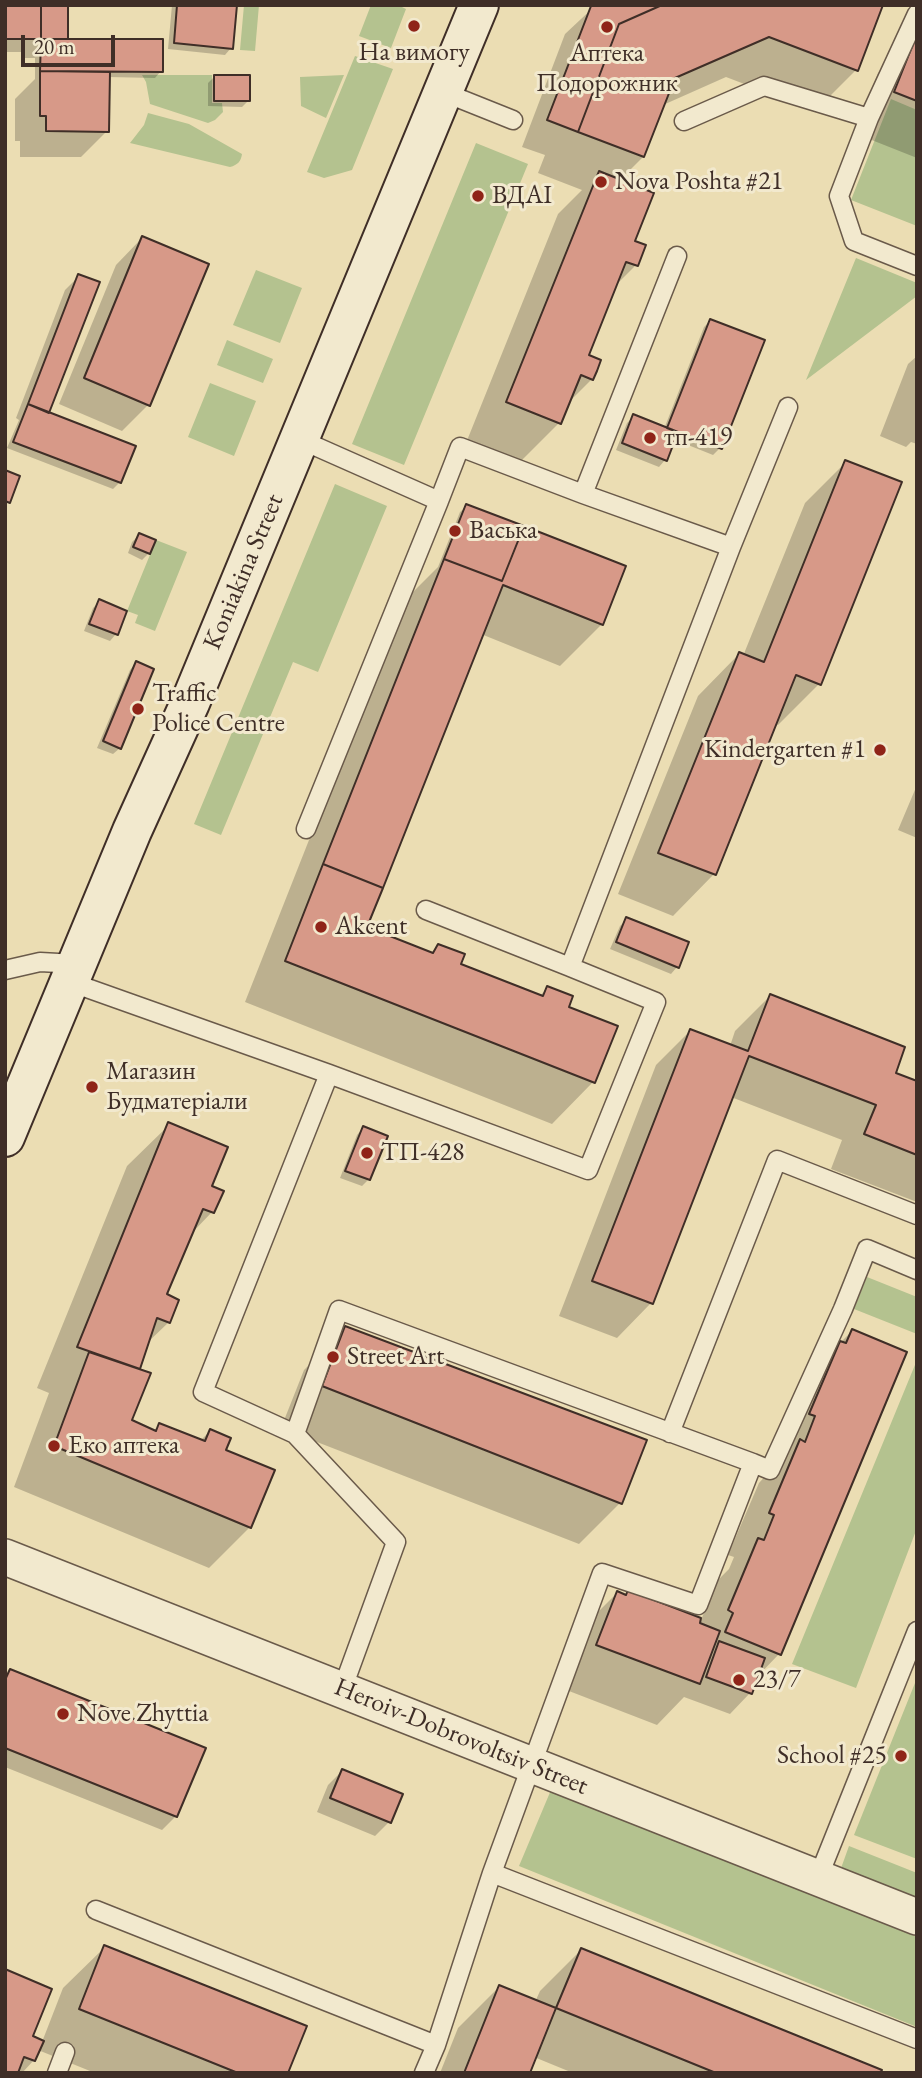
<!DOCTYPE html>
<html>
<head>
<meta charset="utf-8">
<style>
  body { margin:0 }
  #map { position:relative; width:922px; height:2078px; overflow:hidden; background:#ebddb3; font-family:"EB Garamond",serif }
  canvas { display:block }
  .frame { position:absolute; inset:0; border:7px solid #3f2e27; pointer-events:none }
  .scale { position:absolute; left:21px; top:35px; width:94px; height:32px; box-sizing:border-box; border:4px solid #3f2e27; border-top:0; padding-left:9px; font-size:21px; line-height:24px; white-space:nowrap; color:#3f2e27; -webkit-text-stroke:5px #f2e9ce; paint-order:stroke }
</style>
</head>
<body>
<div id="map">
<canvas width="922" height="2078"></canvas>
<div class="frame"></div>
<div class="scale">20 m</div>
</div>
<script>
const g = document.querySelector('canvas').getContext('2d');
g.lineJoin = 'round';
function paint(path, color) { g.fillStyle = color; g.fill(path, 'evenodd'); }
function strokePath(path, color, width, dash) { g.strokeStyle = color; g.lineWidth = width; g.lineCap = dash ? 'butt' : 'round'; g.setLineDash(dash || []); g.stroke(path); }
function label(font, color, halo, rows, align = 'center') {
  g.font = font + ' "EB Garamond",serif'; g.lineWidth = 6; g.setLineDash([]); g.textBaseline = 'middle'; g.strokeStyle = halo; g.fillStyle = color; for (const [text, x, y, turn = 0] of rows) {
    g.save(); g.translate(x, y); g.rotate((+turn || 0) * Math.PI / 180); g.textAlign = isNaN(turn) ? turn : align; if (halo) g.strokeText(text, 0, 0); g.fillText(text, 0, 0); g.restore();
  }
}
paint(new Path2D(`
  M244,5H259L255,51L240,50Z
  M371,5H398L406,9L391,48L359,36Z
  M355,56L393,69L352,170L324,178L307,172Z
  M142,75H212V103H222L223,112L215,120L208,123L150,104L146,82Z
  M344,75L326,118L301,106L300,77Z
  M891,99L917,110V226L851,200Z
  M148,113L189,124L242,154C241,161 238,165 230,167L130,143L144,125Z
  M476,143L528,164L404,465L352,444Z
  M856,258L917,283V296L806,380Z
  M256,270L302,288L280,343L233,325Z
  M227,340L273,359L263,383L217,365Z
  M210,383L256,401L234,456L188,437Z
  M335,484L387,506L318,672L293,662L221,835L194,824Z
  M156,540L187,552L155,631L135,623L138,615L127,611Z
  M867,1277L917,1297V1334L854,1309Z
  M917,1360V1528L856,1688L792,1664Z
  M917,1678V1765L915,1770L917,1771V1859L854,1835Z
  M551,1790L917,1937V2027L519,1866Z
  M849,1846L917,1873V1902L840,1871Z`), '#b4c28f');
paint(new Path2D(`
  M5,5L63,40L161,71L155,78L108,77L107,131L81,157H20V141H15V99L35,79V58H21V52H5Z
  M172,5H236L231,48L225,55L168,49Z
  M596,5H881L856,70L815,111L726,77L663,105L643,157L619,181L636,265L615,286L586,356L592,379L568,403L559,423L518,464L466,443L558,214L582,190L538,173L545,155L522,147L565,34Z
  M917,34V158L854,133L878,73Z
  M215,76L249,100L242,107L208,106V83Z
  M142,238L148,405L122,431L59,404L116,265Z
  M79,276L47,413L120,482L113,489L7,448L19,420L16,418L65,290Z
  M710,321L762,341L720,448L713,455L673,439L665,460L659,467L616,450L627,423L633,417L664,429L704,327Z
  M917,356V444L911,442L906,447L880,436L908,364Z
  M846,462L819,684L778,725L775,724L714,874L673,916L618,894L698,696L739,654L743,656L805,503Z
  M467,506L602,624L560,666L481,634L365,928L430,954L438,946L458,965L539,997L547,988L567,1008L593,1082L552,1124L245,1002L403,602L438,567L460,512Z
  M139,535L149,553L142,560L128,553L132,542Z
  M100,601L116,634L110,641L84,631L93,608Z
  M136,663L120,748L113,754L97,748L130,670Z
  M917,785V838L898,830Z
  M627,919L677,967L671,974L610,949L620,926Z
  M770,996L893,1074L917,1083V1202L831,1169L842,1140L731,1097L651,1303L617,1338L559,1316L656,1065L690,1031L730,1046L735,1031Z
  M169,1125L210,1187L212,1212L190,1235L165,1295L169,1322L146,1344L138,1370L130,1421L153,1431L160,1425L200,1441L210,1431L224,1451L250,1527L209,1568L14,1487L49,1393L37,1388L127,1166Z
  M363,1128L369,1179L362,1186L340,1178L357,1135Z
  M346,1328L620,1503L579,1544L281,1428L304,1370Z
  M852,1331L779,1654L756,1678L750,1693L730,1714L684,1697L657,1725L556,1686L576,1634L617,1593L625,1596L629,1592L701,1620L717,1581L729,1569L734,1557L728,1555L759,1483L769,1472V1455L799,1384Z
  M10,1671L176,1816L162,1830L5,1767V1676Z
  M342,1771L389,1822L375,1836L317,1812L328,1785Z
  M105,1947L286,2073H95L38,2050L34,2060L22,2073H5L30,2037L42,2042L63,1988Z
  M581,1950L879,2073H573L534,2057L528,2073H440L458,2028L499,1987L535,2002L540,1991Z`), '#0003');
const building = new Path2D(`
  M5,5H41V39H5Z
  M41,5H68V39H41Z
  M177,5H237L233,49L174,43Z
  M662,5H883L858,71L769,37L675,78L644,157L578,132L619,24Z
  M662,5L619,24L578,132L547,120L591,6Z
  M917,34V101L894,92Z
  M41,39H163V72L40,71Z
  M40,71L110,72L109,132L46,131V116H40Z
  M214,75H250V101H214Z
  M599,171L654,193L635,241L646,245L638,266L626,262L589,355L601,360L597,371L593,380L581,375L561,424L506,402Z
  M142,236L209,264L150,406L84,378Z
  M78,274L100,282L49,413L28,404Z
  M710,319L765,340L722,449L667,428Z
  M28,404L136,446L121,483L13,442Z
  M633,414L678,432L667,461L622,443Z
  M845,460L902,482L821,685L796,675L716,875L658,853L739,652L764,662Z
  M5,470L20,476L10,503L5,501Z
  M466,504L524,526L502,581L444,559Z
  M524,526L626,566L603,625L503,585L383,888L323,864L444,559L502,581Z
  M139,533L156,540L150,554L133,547Z
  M99,599L127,611L118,635L89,624Z
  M136,661L154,669L121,749L103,741Z
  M323,864L383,888L367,927L433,953L438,944L465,954L461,964L543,996L547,986L573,996L569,1007L618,1026L595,1083L285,961Z
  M626,917L689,942L679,968L616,942Z
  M770,994L905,1047L896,1073L917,1081V1155L864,1134L876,1105L749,1056L653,1304L592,1281L690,1029L748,1051Z
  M168,1122L228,1147L212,1186L224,1191L214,1213L203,1209L167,1294L179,1300L170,1323L157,1318L140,1369L77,1347Z
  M363,1126L388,1136L370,1180L345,1171Z
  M345,1326L647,1440L622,1504L322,1386Z
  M852,1329L907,1352L781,1655L725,1632L733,1613L728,1610L758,1538L764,1540L774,1515L769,1513L800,1439L805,1442L815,1416L809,1414L840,1341L846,1343Z
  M89,1352L151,1373L132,1420L156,1431L159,1423L205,1441L210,1429L231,1438L226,1450L275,1470L251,1528L54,1446Z
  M628,1590L701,1618L700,1623L720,1631L700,1684L596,1645L617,1591L626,1595Z
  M719,1641L765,1658L752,1694L706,1677Z
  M10,1669L206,1748L177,1817L5,1748V1680Z
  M342,1769L403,1794L391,1823L330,1798Z
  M104,1945L307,2026L288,2073H238L79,2009Z
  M581,1948L882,2070L880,2073H716L556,2008Z
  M5,1969L52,1989L33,2036L44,2041L35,2061L24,2057L18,2073H5Z
  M499,1985L556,2008L530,2073H464Z`);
paint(building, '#d79988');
strokePath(building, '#3f2e27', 2);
const service = new Path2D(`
  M917,14L869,118L839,196L854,241L917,266
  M443,92L513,120
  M684,121L764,86L869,118
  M299,439L439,501L460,447L583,494L731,547
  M583,494L677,256
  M306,829L439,501
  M426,910L570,967L731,547L788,407
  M5,970L40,962L77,964
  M70,982L329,1074L588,1170L656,1002L570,967
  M329,1074L203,1392L295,1434L396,1542L342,1690
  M670,1433L777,1160L917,1215
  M295,1434L339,1310L753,1463L698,1605L602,1573L492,1873L917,2039
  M753,1463L770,1470L843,1309L867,1249L917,1270
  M818,1878L917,1631
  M96,1910L436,2045
  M57,2073L65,2052
  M424,2073L436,2045L492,1873`);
const minor = new Path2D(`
  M5,1557L917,1917`);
const secondary = new Path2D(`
  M5,1137L132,831L190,703L479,5`);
strokePath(service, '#6a5a4a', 21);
strokePath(minor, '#6a5a4a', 38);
strokePath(secondary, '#3f2e27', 42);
strokePath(service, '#f2e9ce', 18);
strokePath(minor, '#f2e9ce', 35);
strokePath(secondary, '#f2e9ce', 38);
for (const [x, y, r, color] of [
  [414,26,7,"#8f2418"],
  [607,27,7,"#8f2418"],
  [601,182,7,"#8f2418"],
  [478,196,7,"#8f2418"],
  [650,438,7,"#8f2418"],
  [455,531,7,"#8f2418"],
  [138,709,7,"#8f2418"],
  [880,750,7,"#8f2418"],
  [321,927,7,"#8f2418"],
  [92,1087,7,"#8f2418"],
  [367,1153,7,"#8f2418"],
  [333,1357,7,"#8f2418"],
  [54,1446,7,"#8f2418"],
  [739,1680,7,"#8f2418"],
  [63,1714,7,"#8f2418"],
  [901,1756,7,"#8f2418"]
]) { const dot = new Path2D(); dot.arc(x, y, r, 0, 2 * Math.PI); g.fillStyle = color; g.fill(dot); strokePath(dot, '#f2e9ce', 2.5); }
label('26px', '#3f2e27', '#f2e9ce', [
  ["На вимогу",414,53,"center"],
  ["Аптека",607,54,"center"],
  ["Подорожник",607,84,"center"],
  ["Nova Poshta #21",615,182],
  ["ВДАІ",492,196],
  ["тп-419",664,438],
  ["Васька",469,531],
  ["Traffic",152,694],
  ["Police Centre",152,724],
  ["Kindergarten #1",866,750,"right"],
  ["Akcent",335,927],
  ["Магазин",106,1072],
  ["Будматеріали",106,1102],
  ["ТП-428",381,1153],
  ["Street Art",347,1357],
  ["Еко аптека",68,1446],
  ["23/7",753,1680],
  ["Nove Zhyttia",77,1714],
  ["School #25",887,1756,"right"]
], 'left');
label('26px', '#3f2e27', '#f2e9ce', [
  ["Koniakina Street",244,572,-67],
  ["Heroiv-Dobrovoltsiv Street",461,1737,22]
]);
</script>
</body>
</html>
